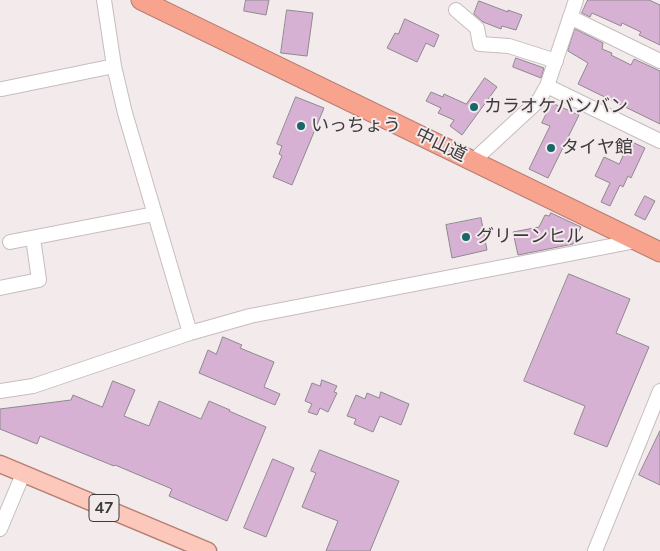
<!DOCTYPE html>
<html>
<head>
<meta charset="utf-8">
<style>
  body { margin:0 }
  canvas { display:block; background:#f3eaec }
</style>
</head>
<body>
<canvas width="660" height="551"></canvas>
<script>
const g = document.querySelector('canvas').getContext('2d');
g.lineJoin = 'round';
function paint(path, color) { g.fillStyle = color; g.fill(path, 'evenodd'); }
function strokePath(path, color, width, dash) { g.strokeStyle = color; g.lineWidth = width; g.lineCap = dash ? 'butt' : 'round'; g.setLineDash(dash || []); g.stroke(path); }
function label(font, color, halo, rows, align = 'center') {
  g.font = font + ' Mulish,"Noto Sans JP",sans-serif'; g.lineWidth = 4; g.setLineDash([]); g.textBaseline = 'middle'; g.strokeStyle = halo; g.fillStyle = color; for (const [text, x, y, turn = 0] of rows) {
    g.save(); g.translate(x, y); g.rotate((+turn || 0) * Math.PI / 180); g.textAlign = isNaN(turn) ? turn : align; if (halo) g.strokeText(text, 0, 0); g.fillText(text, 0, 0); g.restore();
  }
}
const building = new Path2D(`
  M246,0H269L266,15L244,11Z
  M588,0H649L660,5V45L639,35L641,32L622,23L621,26L592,13L590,17L582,13Z
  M479,1L508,12V10L522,15L516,30L502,26L501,29L483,22L474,14Z
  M287,10L313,13L307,56L281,53Z
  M405,19L439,35L434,47L426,43L417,62L387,48L395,33L398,34Z
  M575,29L603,43L602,49L612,53L611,55L631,65L634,59L660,71V124L578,84L588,63L568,51Z
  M516,58L544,68L541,78L513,67Z
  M485,78L497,87L462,135L450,126L454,120L438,113L441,108L426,101L431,92L443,97L444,94L466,104Z
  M296,97L324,108L292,185L273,177L282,156L279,154L282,146L277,144Z
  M552,103L579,115L548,178L529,169L550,126L542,123Z
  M630,141L645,148L631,178L628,176L623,187L620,185L610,206L601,202L610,183L595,176L604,157L619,164Z
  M645,196L655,201L645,220L635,215Z
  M551,213L581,227L573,244L518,255L513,232L539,227L545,215L549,216Z
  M481,218L487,250L452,258L446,225Z
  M569,274L630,299L616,333L649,347L607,447L574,434L585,406L524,381Z
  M223,337L242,345L240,348L274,362L264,387L280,394L275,405L199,373L208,350L216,354Z
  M322,380L337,386L334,392L337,393L328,412L320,408L317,415L308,412L312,404L305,401L312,383L320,386Z
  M113,381L135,390L124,416L149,426L159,401L201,419L209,401L230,410L229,411L266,427L227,521L169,496L172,489L115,465L114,466L40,436L37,444L0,429V409L71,400L73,395L102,407Z
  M381,392L409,404L401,425L380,416L373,432L354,424L356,419L347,416L356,395L365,399L367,393L379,398Z
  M660,431V485L639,475Z
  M320,450L399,481L370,551H326L338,521L302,507L316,473L311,471Z
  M273,459L294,468L266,537L244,528Z`);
paint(building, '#d7b1d4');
strokePath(building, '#8e898e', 1);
const minor = new Path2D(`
  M104,0L114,66L125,113L190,333
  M456,10L477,28L480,44L509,46L556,61
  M570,17L660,61
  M547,86L660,141
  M2,89L114,66
  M473,161L539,100L547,86L576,0
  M10,242L154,214
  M0,288L39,280L33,238
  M0,391L33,386L190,333L250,316L636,241
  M0,529L23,474
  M595,551L660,391`);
const major = new Path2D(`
  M0,464L208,551`);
const highway = new Path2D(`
  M141,0L660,252`);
strokePath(minor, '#c6bdbf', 16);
strokePath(major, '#b77e71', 19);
strokePath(highway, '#b77e71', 21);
strokePath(minor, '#fff', 14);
strokePath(major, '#fbc8bb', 16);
strokePath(highway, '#f8a38e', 19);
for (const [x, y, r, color] of [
  [474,107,5,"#19676a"],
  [301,126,5,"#19676a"],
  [551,148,5,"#19676a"],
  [466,237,5,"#19676a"]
]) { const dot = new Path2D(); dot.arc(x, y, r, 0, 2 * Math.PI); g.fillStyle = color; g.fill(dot); strokePath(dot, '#f3eaec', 2); }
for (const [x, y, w] of [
  [104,508,30]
]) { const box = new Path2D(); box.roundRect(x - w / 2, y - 13.5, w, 27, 4); g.fillStyle = '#f3eaec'; g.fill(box); strokePath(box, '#3d3a3b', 1); }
label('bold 16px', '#3d3a3b', null, [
  ["47",104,508]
]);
label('18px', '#3d3a3b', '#f3eaec', [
  ["カラオケバンバン",484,107],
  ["いっちょう",311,126],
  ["タイヤ館",561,148],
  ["グリーンヒル",476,237]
], 'left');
label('18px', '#3d3a3b', '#f3eaec', [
  ["中山道",441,145,26]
]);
</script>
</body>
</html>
